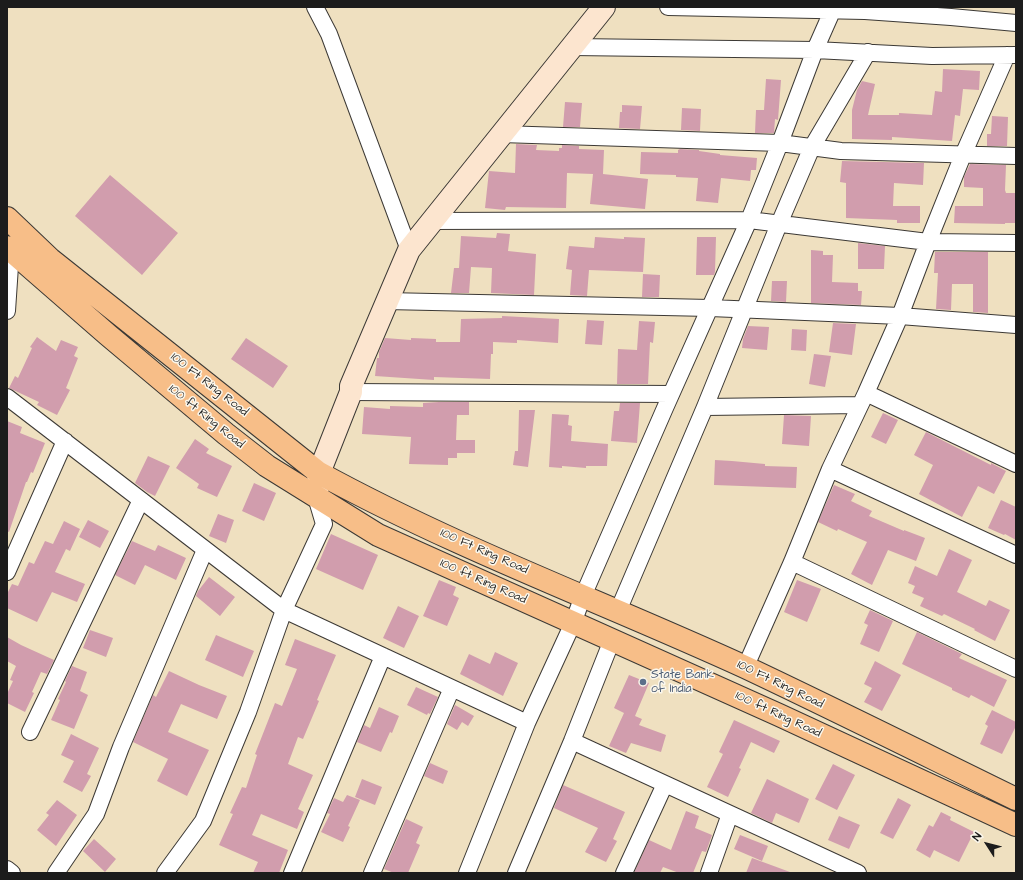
<!DOCTYPE html>
<html>
<head>
<meta charset="utf-8">
<style>
  body { margin:0 }
  #map { position:relative; width:1023px; height:880px; overflow:hidden; background:#efe0c0; font-family:"Architects Daughter",sans-serif }
  canvas { display:block }
  .frame { position:absolute; inset:0; border:8px solid #1c1c1c; pointer-events:none }
  .north { position:absolute; left:967px; top:824px; width:40px; height:40px; -webkit-text-stroke:3px #fbf7ec; paint-order:stroke; rotate:306deg; font-size:11px; font-weight:700; line-height:16px; text-align:center; color:#1c1c1c }
  .north::after { content:''; display:block; margin:auto; width:14px; height:18px; background:#1c1c1c; clip-path:polygon(50% 0,100% 100%,50% 72%,0 100%) }
</style>
</head>
<body>
<div id="map">
<canvas width="1023" height="880"></canvas>
<div class="frame"></div>
<div class="north">N</div>
</div>
<script>
const g = document.querySelector('canvas').getContext('2d');
g.lineJoin = 'round';
function paint(path, color) { g.fillStyle = color; g.fill(path, 'evenodd'); }
function strokePath(path, color, width, dash) { g.strokeStyle = color; g.lineWidth = width; g.lineCap = dash ? 'butt' : 'round'; g.setLineDash(dash || []); g.stroke(path); }
function label(font, color, halo, rows, align = 'center') {
  g.font = font + ' "Architects Daughter",sans-serif'; g.lineWidth = 3; g.setLineDash([]); g.textBaseline = 'middle'; g.strokeStyle = halo; g.fillStyle = color; for (const [text, x, y, turn = 0] of rows) {
    g.save(); g.translate(x, y); g.rotate((+turn || 0) * Math.PI / 180); g.textAlign = isNaN(turn) ? turn : align; if (halo) g.strokeText(text, 0, 0); g.fillText(text, 0, 0); g.restore();
  }
}
paint(new Path2D(`
  M943,69L980,71L979,90L963,89L960,116L955,115L952,141L892,137V140L852,139V110L857,90L862,81L875,84L868,115H899V113L932,115L935,91L942,92Z
  M766,79L781,80L778,120L775,119L774,133H755L756,110H764Z
  M565,102L582,103L580,127H563Z
  M622,105L642,106L640,129L619,128L620,112H622Z
  M682,108L701,109L700,131L681,130Z
  M992,116L1008,117L1007,146H987V134H991Z
  M516,144L537,145L536,150L559,151V148H562V145L579,146V149L604,150L603,174L648,179L645,209L590,204L593,174L567,173L566,208L506,207L505,210L485,208L489,171L515,173Z
  M680,149L699,150V151L720,154V155L757,158L756,170H751L750,181L721,178L718,203L696,201L698,178L676,177V175L640,174L641,152L678,153V150Z
  M842,161L924,163L923,185L894,183L893,206H920V223H897V220L846,218V183L840,182Z
  M970,164L1006,165L1005,190L1006,193H1016V223H1005V224L954,223L955,206H983V188L964,187V177Z
  M110,175L178,233L142,275L75,216Z
  M497,233L510,234L508,251L536,254L534,295L491,293L492,268L471,267L469,293H451L454,268H459L461,236L496,238Z
  M595,237L624,239V237L645,238L643,272L589,270L587,296L570,295L572,270L566,269L569,246L594,248Z
  M697,237H716L715,272L714,275H696Z
  M858,243L885,246L884,269H858Z
  M811,250L823,251V255H833L832,282L858,283V291H862L861,305L811,303Z
  M935,252H988V313L973,312V284H952L951,310L936,309L938,273H934Z
  M643,274L660,275L659,297H642Z
  M772,281H787L786,302L771,301Z
  M502,316L559,319L558,343L517,340V343L493,342V354H491L490,379L434,377V380L375,376L377,358H379V352L385,338L411,340V338L436,339V342H460L461,319L502,318Z
  M587,320L604,321L602,345L585,344Z
  M639,321L655,322L653,343L650,342L648,384H617L618,349L637,350Z
  M833,323L856,324L852,355L829,352Z
  M748,326L769,327L767,350L742,348L743,339Z
  M792,329L807,330L806,351L791,350Z
  M37,337L56,351L61,340L78,347L74,356L78,358L66,388L70,390L57,415L37,405L39,402L9,388L15,376L18,378L32,348L30,347Z
  M246,338L288,366L273,388L231,359Z
  M814,354L831,356L825,387L809,384Z
  M439,402H469V415H457L456,440H475V453H457V458H448V465L409,464L411,437L362,434L364,407L390,409V406L423,407V403Z
  M620,403H640L637,443L611,441L614,411H619Z
  M519,410H535L528,467L513,465L515,451H518Z
  M883,413L898,420L886,444L871,437Z
  M552,414L569,415L568,425L572,426L571,441L608,444L607,466H586V468L562,466V468L549,467Z
  M784,415L811,416L809,446L782,444Z
  M7,421L22,427L20,433L45,443L33,473L31,472L27,482H26L9,532L7,531Z
  M926,432L991,465V463L1006,471L994,494L978,486L962,517L919,494L933,465L914,455Z
  M195,439L209,449L206,453L232,466L217,497L197,488L199,484L176,468Z
  M148,456L170,466L155,496L147,492L135,483Z
  M715,460L732,461L765,464V466L797,467L796,488L714,485Z
  M254,483L276,493L264,521L242,511Z
  M834,485L855,494L851,501L872,511L869,516L904,531V530L925,538L916,561L888,550L872,585L851,574L867,542L838,529L837,531L818,522Z
  M1001,500L1016,507V540L1005,534L1004,535L988,528Z
  M218,514L234,520L226,543L209,536Z
  M88,520L109,531L100,548L79,537Z
  M64,521L80,529L70,551L66,549L55,572L85,584L77,602L52,592L37,622L7,608V594L12,584L18,586L29,562L34,564L45,541L53,544Z
  M331,534L378,555L363,590L316,569Z
  M132,541L155,551L158,545L186,558L176,580L145,565L135,585L115,575Z
  M949,549L972,560L957,592L986,606L989,600L1010,610L995,641L974,630L975,629L944,614L942,616L920,606L924,598L912,593L915,586L908,583L915,566L937,576Z
  M209,577L235,597L220,616L196,596L198,591Z
  M439,580L456,587L453,595L459,598L447,626L423,616Z
  M797,580L821,589L807,622L784,612Z
  M398,606L419,616L404,648L383,638Z
  M870,610L893,621L879,652L860,644L868,625L864,623Z
  M90,630L113,638L106,657L83,648Z
  M917,632L962,654L959,658L1007,680L994,707L971,695L969,698L952,690V688L902,664Z
  M216,635L254,651L243,677L205,660Z
  M7,637L21,645L54,660L47,674L41,672L32,692L34,693L25,712L7,703V694L13,681L10,680L16,666L7,661Z
  M295,639L336,655L317,700L319,701L303,739L298,737L288,764L313,775L298,809L304,812L297,829L261,814L252,835L288,850L279,873H253L258,862L219,845L233,814L230,813L242,787L246,788L257,755L255,754L275,703L282,706L297,669L285,665Z
  M495,652L518,663L503,696L460,674L469,654L490,664Z
  M875,661L901,675L882,711L864,702L872,688L864,684Z
  M72,666L87,672L80,691L88,695L74,729L51,720L60,700L58,699L66,682L65,681Z
  M169,671L199,685L227,696L217,719L181,704L168,732L209,750L187,796L157,781L168,759L133,742L153,695L156,697Z
  M629,675L649,683L635,716L642,719L639,725L666,735L661,752L631,743L626,753L609,746L624,713L614,708Z
  M416,687L438,697L430,714L428,713L427,715L407,705Z
  M455,705L474,716L468,726L462,722L457,730L447,724Z
  M379,707L399,716L392,733L390,732L381,752L357,742L364,725L370,728Z
  M992,710L1016,722V726L1002,754L980,744L988,726L985,724Z
  M734,720L780,741L774,753L751,742L739,768L741,769L728,797L707,787L723,754L719,752Z
  M71,734L99,748L87,774L91,776L82,792L63,782L74,761L61,755Z
  M430,763L448,771L443,784L424,776Z
  M833,764L855,775L837,810L815,799Z
  M362,779L382,787L375,805L355,797Z
  M767,779L809,799L799,823L776,813L772,823L751,813Z
  M563,785L625,812L613,839L617,841L606,862L585,852L598,828L554,808Z
  M347,795L360,800L348,826L350,827L343,842L321,832L330,814L327,813L334,798L343,802Z
  M898,798L911,805L893,839L880,833Z
  M57,800L77,815L56,846L37,830L49,815L46,813Z
  M686,811L699,816L695,828L712,835L706,852L702,851L693,873H679L663,867L660,873H634L649,840L671,850Z
  M941,812L951,817L950,820L974,832L959,862L934,850L930,858L916,850L929,825L933,827Z
  M839,816L860,825L849,849L828,840Z
  M406,819L423,827L416,843L420,845L408,873H394L384,869Z
  M740,835L768,846L762,861L734,849Z
  M94,839L116,859L105,872L83,851Z
  M752,858L790,872V873H746Z`), '#d19dad');
const minor = new Path2D(`
  M315,7L329,34L409,250
  M668,7L865,11L951,17L1016,23
  M572,47L815,50L932,56L1016,55
  M501,134L780,143L841,151L1016,156
  M430,221L749,220L928,242L1016,243
  M386,301L710,308L900,316L1016,325
  M7,311L11,251L16,244
  M351,392L671,394
  M866,393L1016,464
  M7,397L284,610L527,723
  M705,407L860,405
  M830,469L1016,555
  M792,562L1016,669
  M7,572L65,441
  M618,611L705,407L779,224L812,147L868,52
  M745,668L792,562L830,469L866,393L900,316L928,242L963,155L1007,55
  M30,732L141,500
  M572,741L858,873
  M7,869L12,873
  M56,873L96,814L121,747L205,550
  M165,873L203,821L248,712L284,610L324,524L316,497
  M292,873L383,656
  M372,873L452,688
  M467,873L527,723L573,623L583,596L665,408L749,220L780,143L815,50L834,7
  M516,873L572,741L612,640
  M624,873L665,784
  M709,873L730,814`);
const secondary = new Path2D(`
  M317,492L319,473L351,392V386L409,250L604,7`);
const primary = new Path2D(`
  M7,218L50,259L319,473C456,548 603,602 745,667C836,710 926,755 1016,799
  M7,247L108,335L226,434L267,466L378,535L779,715L1016,825`);
strokePath(minor, '#3c3935', 18);
strokePath(secondary, '#3c3935', 24);
strokePath(primary, '#3c3935', 24);
strokePath(minor, '#fff', 16);
strokePath(secondary, '#fce5cf', 22);
strokePath(primary, '#f7be88', 22);
for (const [x, y, r, color] of [
  [643,682,4,"#5c6f8a"]
]) { const dot = new Path2D(); dot.arc(x, y, r, 0, 2 * Math.PI); g.fillStyle = color; g.fill(dot); strokePath(dot, '#fbf7ec', 1.5); }
label('12px', '#1c1c1c', '#fbf7ec', [
  ["100 Ft Ring Road",209,385,38],
  ["100 ft Ring Road",206,417,39],
  ["100 Ft Ring Road",484,552,24],
  ["100 ft Ring Road",483,582,24],
  ["100 Ft Ring Road",780,685,26],
  ["100 ft Ring Road",778,715,25]
]);
label('12px', '#4e5e75', '#fbf7ec', [
  ["State Bank",651,675],
  ["of India",651,689]
], 'left');
</script>
</body>
</html>
